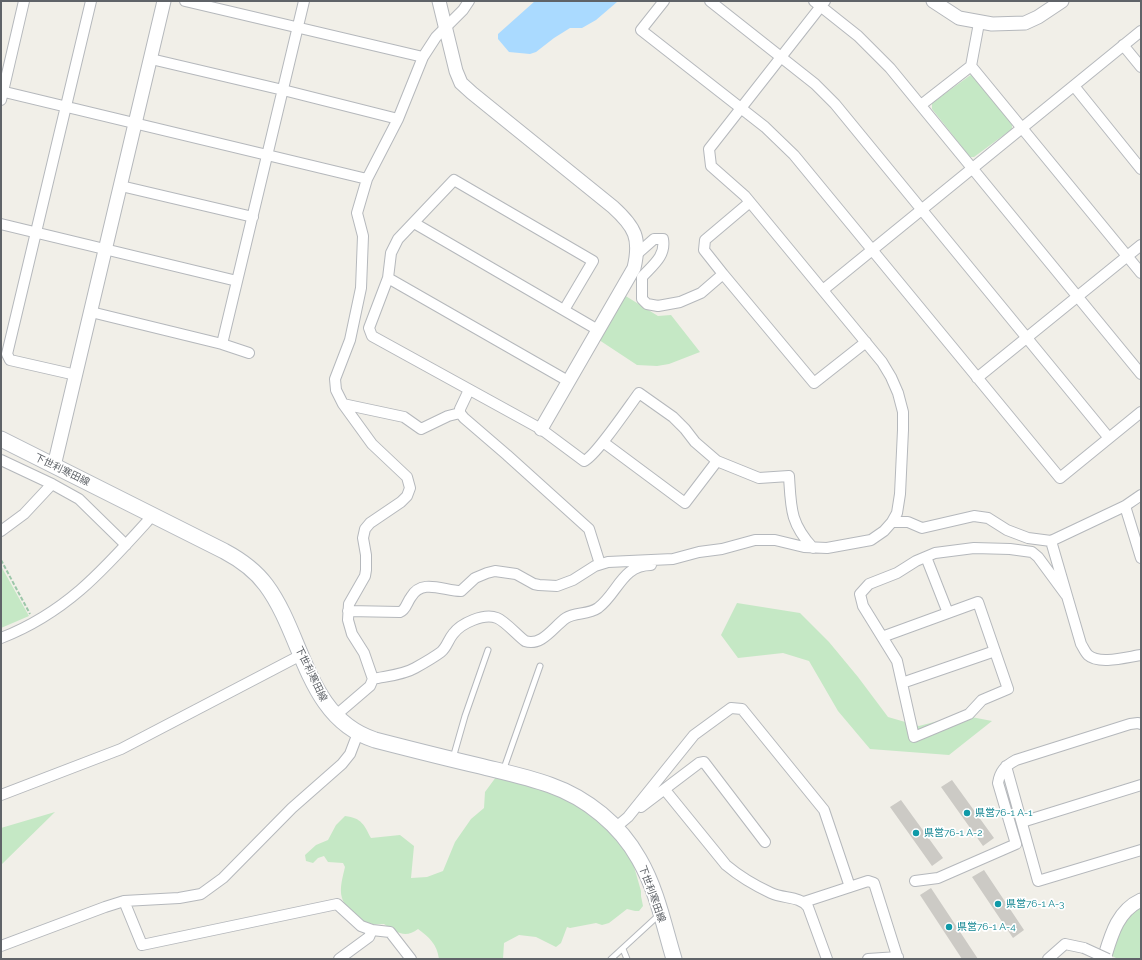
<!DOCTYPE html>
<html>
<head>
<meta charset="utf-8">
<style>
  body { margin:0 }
  #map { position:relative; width:1142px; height:960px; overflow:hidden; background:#f1efe8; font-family:Raleway,sans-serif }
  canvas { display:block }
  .frame { position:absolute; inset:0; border:2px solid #5f6368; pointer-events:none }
</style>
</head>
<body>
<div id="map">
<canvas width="1142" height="960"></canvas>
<div class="frame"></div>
</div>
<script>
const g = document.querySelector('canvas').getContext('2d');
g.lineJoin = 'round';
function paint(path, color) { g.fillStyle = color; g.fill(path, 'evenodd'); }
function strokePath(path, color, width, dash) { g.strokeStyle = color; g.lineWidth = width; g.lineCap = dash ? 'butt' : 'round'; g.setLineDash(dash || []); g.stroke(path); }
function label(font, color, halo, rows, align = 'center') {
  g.font = font + ' Raleway,"Noto Sans JP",sans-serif'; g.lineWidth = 3.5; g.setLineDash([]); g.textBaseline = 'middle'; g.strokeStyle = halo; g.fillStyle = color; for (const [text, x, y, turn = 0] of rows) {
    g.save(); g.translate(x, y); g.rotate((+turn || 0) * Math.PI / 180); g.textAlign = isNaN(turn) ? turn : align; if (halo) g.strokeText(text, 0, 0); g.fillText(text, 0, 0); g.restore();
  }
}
paint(new Path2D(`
  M972,74L1012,123V129L974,157H970L932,109V103Z
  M616,290L658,316L671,315L700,352L669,364L657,366L637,365L590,334Z
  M1,566L29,616L1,628Z
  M737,603L800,613L829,642L858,677L888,717L919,726L961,715L992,721L949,755L870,749L838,711L809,661L783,653L738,658L721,635Z
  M496,777L530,779L580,804L610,827L633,863L641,891V896L643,906L639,911H635L627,909L609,923L602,925L596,923L570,928L567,927L561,943L556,947L536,937L519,935L504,943L503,959H439C437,944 429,937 418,929C405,939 396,932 384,924C380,924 375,925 372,924C361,922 345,909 342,898C339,888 343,876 345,867L343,863L328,862L324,856L318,858L313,863L306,861L305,855L316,845L328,840L336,825L345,816C362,818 364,825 371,838L400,835L414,846L411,878L427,877L443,871L455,842L471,819L484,808L485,792Z
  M55,812L1,865V828Z
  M1141,905V959H1118L1110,955L1121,925Z`), '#c5e8c5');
paint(new Path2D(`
  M535,1H621L617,2L596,20L582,28H570L554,38L536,52L530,54L509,52L498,39V34Z`), '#aadaff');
paint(new Path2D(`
  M952,780L994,838L983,846L941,787Z
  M901,800L943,858L932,866L890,807Z
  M984,870L1024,930L1013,938L972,877Z
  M931,888L978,959H962L920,895Z`), '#cccac5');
const service = new Path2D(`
  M453,758L465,716L488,650
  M503,771L540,666
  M623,949L627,959
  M611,959L660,914`);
const minor = new Path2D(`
  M185,1L423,57
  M664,1L641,30L765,127L794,155L1060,478L1141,412
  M710,1L815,84L835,104L1109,438
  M814,1L858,36L890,68L1141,374
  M1123,45L1141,67
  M151,59L283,90L398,119
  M971,66L1141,273
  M1074,86L1141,169
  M1,91L367,179
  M1,100L24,1
  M921,105L971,66L979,23
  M121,186L253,217
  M750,202L705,240L704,250L723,274L814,383L866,342
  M414,223L598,330
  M1,224L237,281
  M637,254L654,239H663C666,256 653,265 642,277V299L647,304L658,306L680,302L701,293L723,274
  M388,278L568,381
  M823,290L1141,31
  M564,310L593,261L454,180L398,239L391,253L388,278L369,328L372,336L541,429L584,461C595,457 630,405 639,393L673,417L685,429L695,442L717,461L759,478L789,476C791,508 790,523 813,548
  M91,312L222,344L249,353
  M222,344L304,1
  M76,375L10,360L7,354L91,1
  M977,378L1141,245
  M469,390L460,409V413L464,418L507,455L589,529L600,564
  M343,404L404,417L421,429L448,416L460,413
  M603,442L685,503L717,461
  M1,460L52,484L79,499L126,545
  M1141,495L1125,506L1051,541L1081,644C1083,647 1085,652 1088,655C1099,665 1127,657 1141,655
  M1125,506L1141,558
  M892,522H908L922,528L974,516L988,518L1007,530L1028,538L1051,541
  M1,531L24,514L52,484
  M926,557L948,613
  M348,611L400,612C406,610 407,602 411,597C422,578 444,591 461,591L475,578L487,573L495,571L516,574L534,584L539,585L557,586L573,580L595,566L608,562L673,559L699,552L722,549L755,540H775L804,547L827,548L871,540L884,531L892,522L897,513L900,494L903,430V412L898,393L891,377L882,362L745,196L711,166L709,149L825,1
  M882,637L978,602L1008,689L982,700L969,714L914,737L897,661L863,606L860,594L869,584L897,573L916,561L935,553L974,548L1010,549L1032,552L1038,557L1066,595
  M1,638C68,612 106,567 153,515
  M373,679C387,676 403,675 415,668C424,663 433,658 441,652C447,647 448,640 453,634C461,623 484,613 497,618C505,621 518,636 525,641C542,647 554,626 566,618C575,612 588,615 598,608C618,593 622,565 651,565
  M902,683L995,651
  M335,716L370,686L373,679L364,653L352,634L348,620L349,604L365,576L366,570V555L363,538L365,529L370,523L401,502L407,496L410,488L407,477L372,444L343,404L336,390L335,379L350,340L361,288L363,236L357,213L367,179L398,119L423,57L436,37L463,10L469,1
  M1006,766L1038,881L1141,850
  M665,790L726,865C739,876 756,886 771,893C784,899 800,896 808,907L827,959
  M1,795L121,749L301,655
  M641,807L699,763L704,762L765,842
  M1022,822L1141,785
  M615,828L628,817L694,735L731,708L742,709L824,810L850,887
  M915,881L938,878L1016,844L998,783C1000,771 1005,766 1016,760L1130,724L1138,723L1141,724
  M124,901L142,945L337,904L361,926L372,930L390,932L411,959
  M804,902L868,881L874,883L898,959
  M1,946L105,907L124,901L179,898L201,894L223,878L292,808L342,764L350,754L358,733
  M339,959L369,937L372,930
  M868,959L898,957
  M1048,959L1065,944L1084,948`);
const tertiary = new Path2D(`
  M439,1L456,71L461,83L472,93L613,207C635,227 641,238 634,268L541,429
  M933,1L959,18L992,24L1025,23L1038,17L1062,1
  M54,466L164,1
  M1104,959C1111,936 1117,911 1141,900`);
const secondary = new Path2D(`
  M1,439L224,551C239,559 255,570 266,585C304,636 306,718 375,740C410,749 445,758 480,766C504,772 528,777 550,785C587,798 620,825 639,859C657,890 664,926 674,959`);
strokePath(service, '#b5b8bc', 7);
strokePath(minor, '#b5b8bc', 12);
strokePath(tertiary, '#b5b8bc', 15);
strokePath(secondary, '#b6babf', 17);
strokePath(new Path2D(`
  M1,560L30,614`), '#9cc7a9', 2, [4, 2]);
strokePath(service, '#fff', 5);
strokePath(minor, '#fff', 10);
strokePath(tertiary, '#fff', 13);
strokePath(secondary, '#fff', 15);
const minorBridge = new Path2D(`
  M1084,948L1108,959`);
strokePath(minorBridge, '#b5b8bc', 12, []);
strokePath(minorBridge, '#fff', 10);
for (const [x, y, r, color] of [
  [967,813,4,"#0f9aa8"],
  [916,833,4,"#0f9aa8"],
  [998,904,4,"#0f9aa8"],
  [949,927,4,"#0f9aa8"]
]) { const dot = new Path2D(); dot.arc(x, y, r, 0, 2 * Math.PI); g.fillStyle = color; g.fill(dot); strokePath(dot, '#fff', 1.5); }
label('10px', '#5f6368', '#fff', [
  ["下世利寒田線",62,470,26],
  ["下世利寒田線",311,674,64],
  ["下世利寒田線",652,894,70]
]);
label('10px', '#0d838f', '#fff', [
  ["県営76-1 A-1",975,813],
  ["県営76-1 A-2",924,833],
  ["県営76-1 A-3",1006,904],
  ["県営76-1 A-4",957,927]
], 'left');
</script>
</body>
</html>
